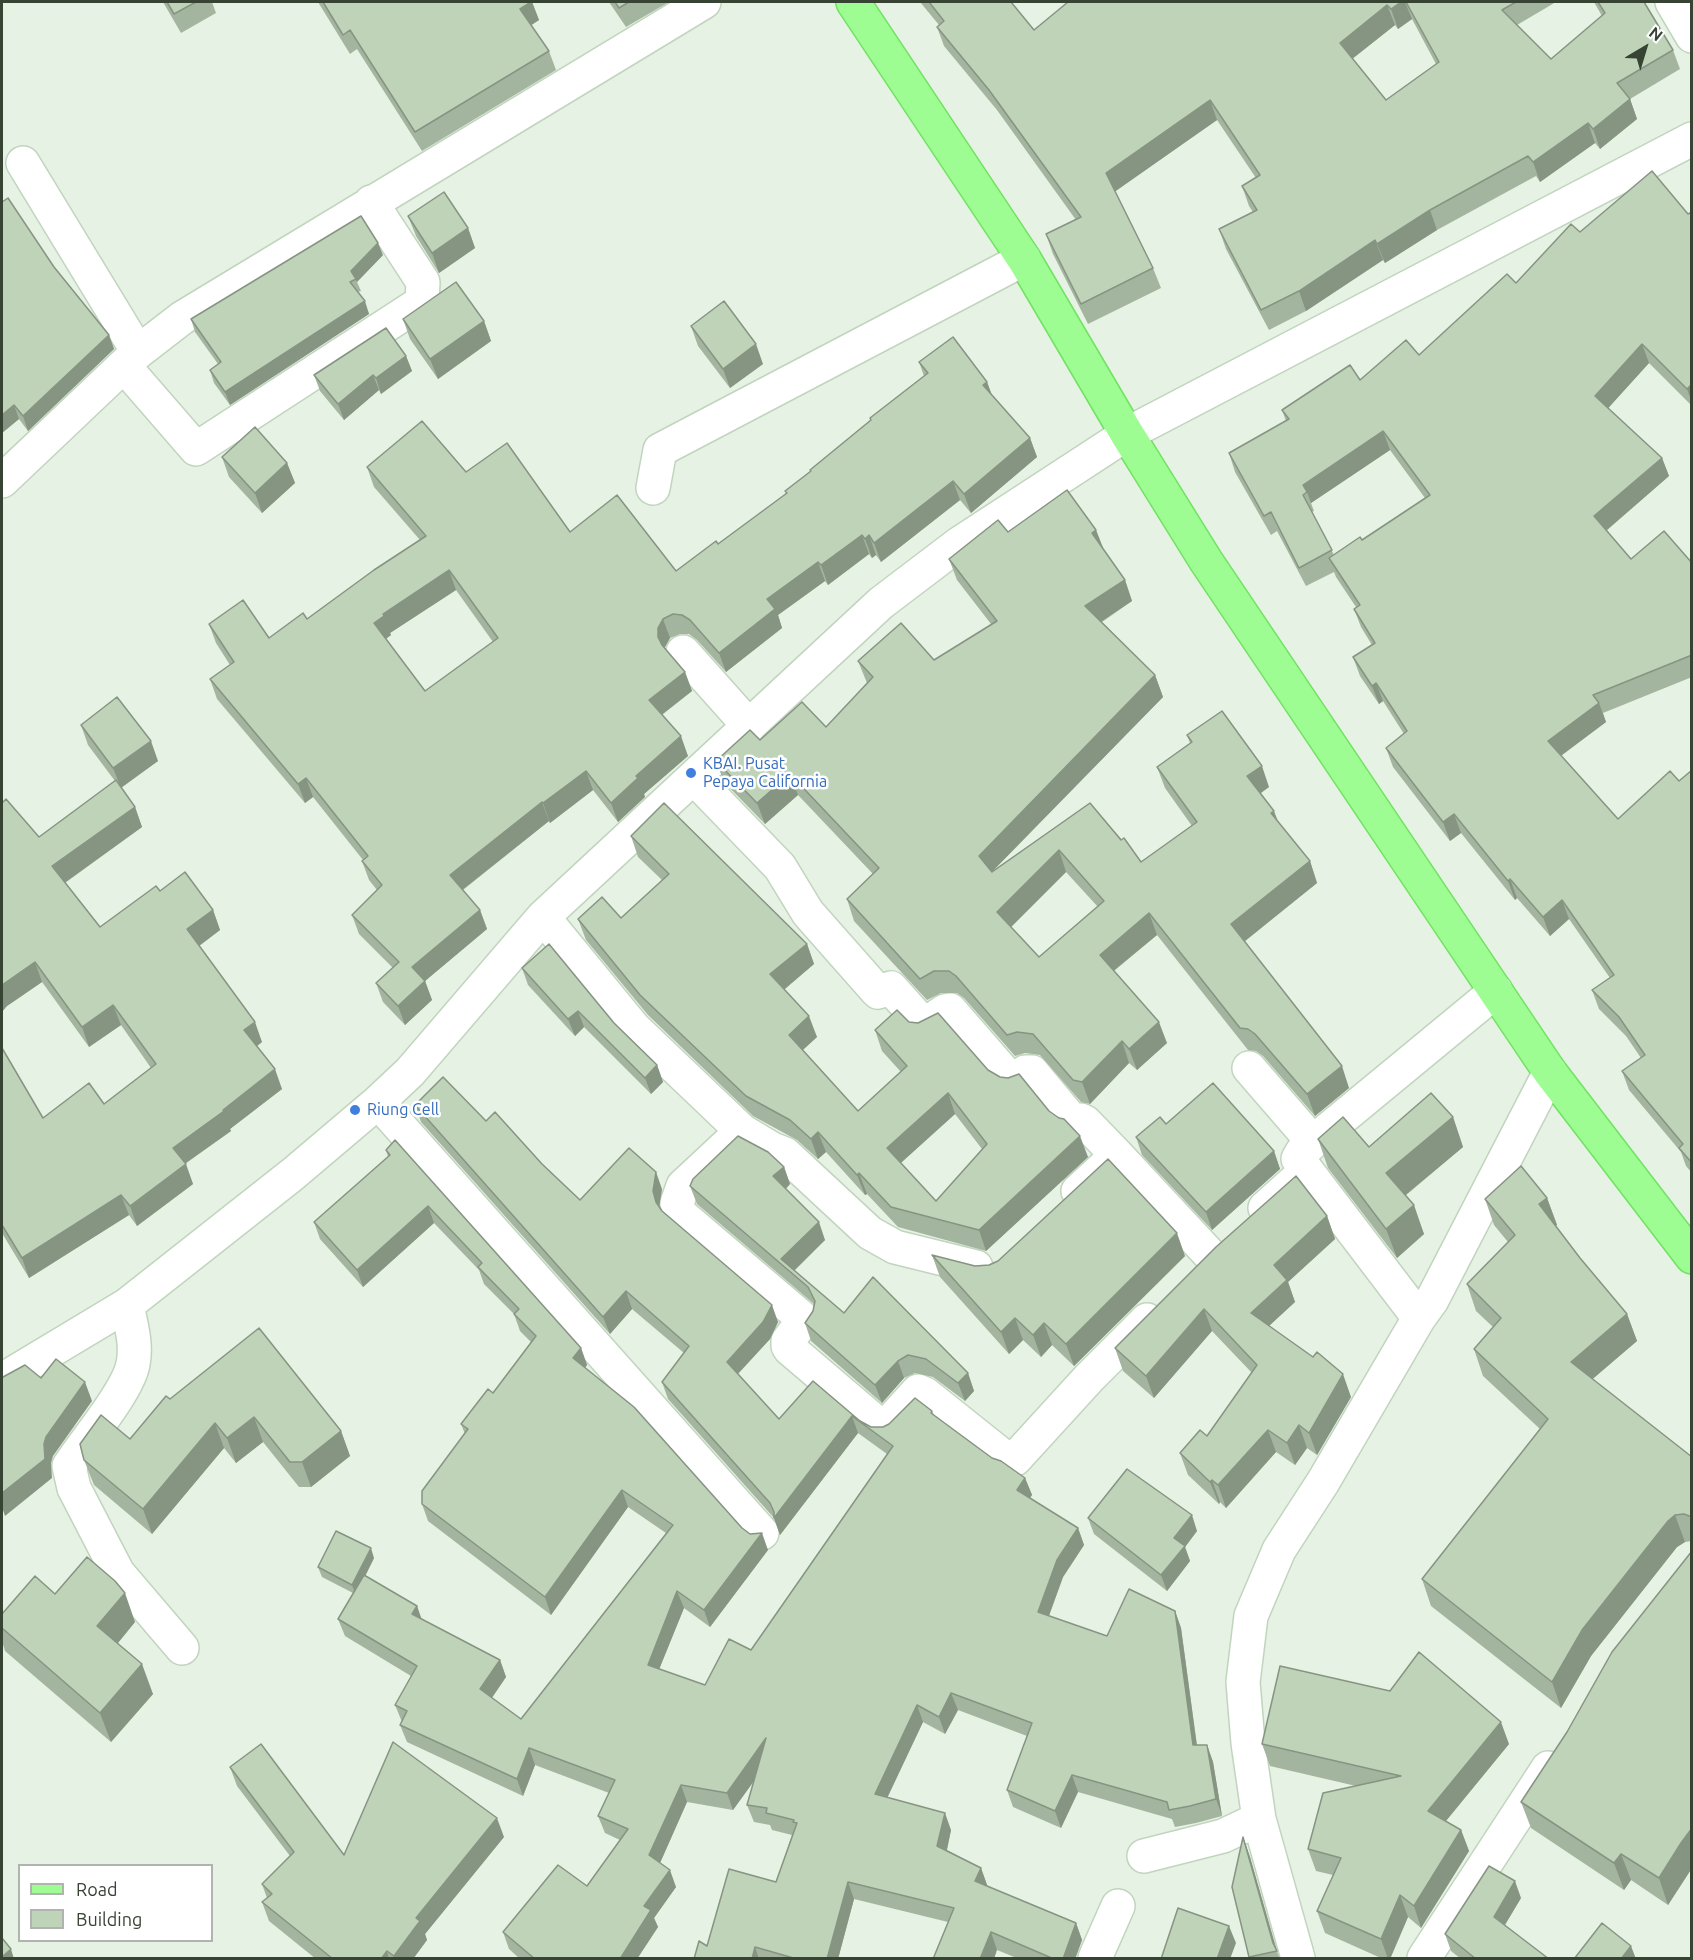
<!DOCTYPE html>
<html>
<head>
<meta charset="utf-8">
<style>
  body { margin:0 }
  #map { position:relative; width:1693px; height:1960px; overflow:hidden; background:#e6f2e4; font-family:Ubuntu,sans-serif }
  canvas { display:block }
  .frame { position:absolute; inset:0; border:3px solid #374434; pointer-events:none }
  .legend { position:absolute; left:18px; top:1864px; width:195px; height:78px; box-sizing:border-box; background:#fff; border:2px solid #afb4ae; margin:0; padding:8px 10px; list-style:none; font-size:18px; color:#374434 }
  .legend li { display:flex; align-items:center; gap:12px; height:30px }
  .legend b { width:30px; border:2px solid #afb4ae }
  .north { position:absolute; left:1615px; top:18px; width:60px; height:60px; -webkit-text-stroke:4px #fff; paint-order:stroke; rotate:38deg; font-size:16px; font-weight:700; line-height:24px; text-align:center; color:#374434 }
  .north::after { content:''; display:block; margin:auto; width:21px; height:27px; background:#374434; clip-path:polygon(50% 0,100% 100%,50% 72%,0 100%) }
</style>
</head>
<body>
<div id="map">
<canvas width="1693" height="1960"></canvas>
<div class="frame"></div>
<ul class="legend">
<li><b style="height:8px;background:#9dfd92"></b>Road</li>
<li><b style="height:16px;background:#bfd3b9"></b>Building</li>
</ul>
<div class="north">N</div>
</div>
<script>
const g = document.querySelector('canvas').getContext('2d');
g.lineJoin = 'round';
function strokePath(path, color, width, dash) { g.strokeStyle = color; g.lineWidth = width; g.lineCap = dash ? 'butt' : 'round'; g.setLineDash(dash || []); g.stroke(path); }
function paint(path, color) { g.fillStyle = color; g.fill(path, 'evenodd'); }
function label(font, color, halo, rows, align = 'center') {
  g.font = font + ' Ubuntu,sans-serif'; g.lineWidth = 5; g.setLineDash([]); g.textBaseline = 'middle'; g.strokeStyle = halo; g.fillStyle = color; for (const [text, x, y, turn = 0] of rows) {
    g.save(); g.translate(x, y); g.rotate((+turn || 0) * Math.PI / 180); g.textAlign = isNaN(turn) ? turn : align; if (halo) g.strokeText(text, 0, 0); g.fillText(text, 0, 0); g.restore();
  }
}
const minor = new Path2D(`
  M1672,2L1692,36
  M23,163L138,352
  M124,366L196,449L422,302L423,282L371,202
  M2,481L138,352L182,318L704,2
  M653,488L660,450L1024,259
  M683,652L749,726
  M694,778L780,867L808,913L876,990L878,992L891,988L924,1025L945,1011L950,1010L1009,1078L1014,1080L1025,1072H1032L1070,1118L1073,1121L1081,1120L1085,1122L1117,1155
  M543,917L634,1028L742,1131L772,1149L785,1154L870,1233L895,1247L976,1267
  M1249,1068L1313,1142L1302,1152L1298,1159L1419,1318
  M378,1102L762,1533
  M742,1131L683,1186L677,1203L680,1214L800,1316L803,1320L802,1322L788,1341V1346L790,1349L878,1424L883,1426L888,1424L918,1391L925,1394L1004,1457L1010,1460L1015,1459L1089,1378L1147,1320
  M1313,1142L1496,991
  M1078,1191L1117,1155L1211,1256
  M1265,1208L1306,1171
  M127,1305C131,1325 137,1344 133,1364C128,1391 85,1441 69,1466L74,1488L118,1573L182,1648
  M2,1380L127,1305L293,1174L378,1102L410,1072L543,917L881,603L960,543L1127,434L1692,139
  M1144,1856L1223,1836L1259,1819
  M1095,1958L1118,1906
  M1298,1958L1259,1819L1248,1743L1243,1682L1251,1616L1279,1550L1323,1482L1419,1318L1432,1300L1550,1072
  M1424,1958L1548,1768`);
const major = new Path2D(`
  M853,2L1024,259L1127,434L1206,561L1550,1072L1692,1257`);
strokePath(minor, '#c1d5be', 36);
strokePath(major, '#71e262', 36);
strokePath(minor, '#fff', 33);
strokePath(major, '#9dfd92', 33);
paint(new Path2D(`
  M163,2H212L216,13L181,33Z
  M318,2H532L539,20L531,25L549,51L556,70L422,151L357,49L350,54Z
  M609,2H669L626,27Z
  M920,2H1011L1034,30L1068,2H1556L1517,25L1551,59L1602,16L1594,2H1644L1673,50L1680,69L1630,99L1637,119L1600,149L1595,143L1540,182L1536,176L1437,230L1385,263L1383,260L1306,311L1269,330L1226,249L1219,229L1253,212L1249,206L1242,186L1256,178L1217,120L1115,191L1153,268L1161,288L1088,324L1053,254L1046,234L1076,220L997,110L944,46L937,27L939,25ZM1412,19L1436,64L1386,100L1352,59L1395,25L1398,29Z
  M2,202L109,335L114,349L28,431L19,419L2,433Z
  M1692,212V406L1649,363L1608,408L1662,458L1669,476L1606,531L1631,559L1692,563V677L1603,713L1606,722L1561,756L1618,819L1679,781L1692,770V1173L1686,1166L1681,1152L1629,1090L1622,1071L1641,1058L1626,1036L1599,1009L1592,990L1610,978L1569,919L1550,936L1517,898L1515,900L1461,833L1450,841L1393,767L1386,748L1404,734L1383,701L1379,704L1360,676L1353,657L1372,645L1361,627L1354,609L1356,607L1336,577L1334,572L1306,586L1277,531L1271,535L1235,472L1229,453L1286,421L1282,410L1360,380L1419,355L1516,283L1580,232L1688,214ZM1390,450L1425,498L1362,540L1334,555L1312,512L1314,511L1311,503Z
  M408,216L468,228L475,248L439,273L416,236Z
  M383,255L357,282L361,291L358,292L369,314L230,405L214,383L210,370L218,364L195,332L191,319Z
  M403,319L484,321L491,341L438,379L410,339Z
  M691,326L763,364L730,388L698,346Z
  M406,356L412,371L381,394L379,390L344,420L320,391L314,375Z
  M919,362L987,382L992,395L1030,438L1037,457L971,513L960,500L881,562L876,555L872,558L869,554L828,585L825,581L778,615L782,628L726,672L697,640L689,634H680L670,638L665,647V649L685,672L692,691L662,715L688,756L644,794L645,797L618,822L593,790L550,823L549,821L463,890L480,910L487,929L425,981L432,1000L405,1025L383,1002L376,983L393,968L359,934L352,915L377,890L369,880L362,861L363,860L313,797L305,803L217,699L210,679L230,665L216,643L209,624L269,638L307,619L420,540L374,487L367,467L466,472L570,532L676,571L718,544L786,494L785,491L810,472V470L924,376ZM456,590L493,642L425,691L386,639L391,635L390,633Z
  M222,457L287,463L295,483L262,513L229,477Z
  M1096,530L1104,550L1125,580L1132,601L1102,622L1155,675L1163,697L992,871L1090,803L1141,862L1192,826L1165,788L1157,767L1190,743L1187,735L1269,787L1261,793L1278,822L1310,861L1317,883L1244,941L1349,1088L1315,1116L1263,1056L1256,1051L1248,1050L1157,935L1114,971L1167,1043L1137,1070L1129,1063L1090,1104L1081,1102L1040,1055L1025,1053L1015,1056L964,998L957,993H941L927,1000L854,921L847,899L873,874L798,795L765,824L724,782L716,761L760,740L826,727L867,683L858,661L934,660L991,624L957,580L949,559L1008,532ZM1066,872L1098,907L1039,957L1011,927Z
  M81,725L158,761L121,787L135,807L142,827L65,883L100,927L160,891L213,910L220,930L199,946L262,1042L257,1046L282,1089L230,1129L231,1131L185,1164L193,1184L137,1226L129,1215L29,1278L2,1233V1048L43,1118L104,1104L151,1068L121,1025L89,1047L42,982L7,1006L39,837L115,781L88,745Z
  M631,836L807,944L814,964L784,989L817,1037L803,1050L858,1111L901,1072L882,1051L875,1030L909,1022L988,1070L1088,1157L986,1251L898,1227L867,1194L865,1195L826,1152L818,1159L797,1140L753,1116L648,1015L586,940L578,919L621,918L662,880L638,857ZM955,1114L982,1149L936,1201L901,1163Z
  M522,968L614,1023L657,1065L663,1082L651,1094L584,1027L575,1036L528,985Z
  M415,1105L486,1121L542,1164L580,1200L662,1189L659,1207L662,1211L778,1322L770,1339L738,1374L779,1419L813,1381L860,1421L871,1427H883L932,1411L934,1415L992,1458L1025,1478L1032,1495L1030,1498L1078,1528L1084,1545L1063,1577L1049,1616L1107,1636L1175,1611L1181,1628L1197,1745H1207L1213,1762L1222,1816L1196,1823L1175,1827L1172,1819L1078,1792L1061,1828L1013,1807L1007,1790L1027,1736L958,1710L945,1734L923,1722L887,1798L951,1830L947,1850L981,1868L987,1885V1886L1076,1923L1082,1940L1075,1959H1019L997,1950L948,1922L854,1899L838,1959H694L776,1882L792,1835L772,1830L770,1825L754,1822L747,1805L754,1780L733,1810L687,1802L660,1863L676,1887L654,1918L658,1927L637,1959H520L509,1949L503,1932L587,1886L620,1840L605,1833L598,1816L609,1793L535,1765L523,1796L407,1742L400,1725L402,1722L395,1705L411,1676L345,1636L338,1619L353,1593L322,1577L318,1567L374,1558L365,1576L417,1606L421,1619L500,1660L506,1677L492,1698L521,1719L666,1533L628,1507L551,1615L428,1521L422,1504L465,1434L461,1424L493,1393L531,1342L520,1331L514,1314L484,1284L479,1270L434,1223L363,1287L320,1239L314,1222L388,1157L386,1150L581,1348L587,1365L585,1368L742,1528L768,1550L710,1627L684,1608L659,1669L705,1685L751,1650L887,1454L858,1433L780,1535L774,1518L668,1399L662,1382L684,1353L632,1309L610,1334L421,1122Z
  M1453,1117L1463,1147L1405,1196L1424,1234L1397,1258L1328,1168L1318,1139L1369,1147Z
  M1136,1137L1274,1151L1280,1169L1212,1230L1142,1155Z
  M784,1167L790,1184L786,1189L825,1240L794,1270L844,1313L968,1373L974,1391L965,1401L933,1377L915,1373L904,1378L882,1403L811,1341L805,1323L813,1311L814,1304L697,1204L690,1186Z
  M1547,1198L1557,1225L1555,1226L1580,1258L1627,1314L1637,1341L1592,1379L1692,1457V1541L1685,1542L1677,1547L1591,1656L1561,1708L1431,1606L1422,1579L1540,1429L1483,1376L1474,1349L1493,1327L1476,1311L1467,1284L1508,1242L1494,1225L1485,1199Z
  M1327,1216L1335,1239L1288,1282L1295,1302L1269,1326L1351,1397L1317,1455L1307,1448L1295,1465L1276,1452L1226,1508L1220,1502L1219,1504L1188,1475L1180,1453L1207,1436L1252,1373L1212,1331L1154,1398L1123,1371L1115,1348Z
  M932,1255L975,1266L1185,1256L1074,1366L1052,1345L1041,1357L1023,1340L1009,1354L940,1277Z
  M170,1399L341,1431L350,1456L311,1487H299L263,1442L236,1463L224,1448L152,1534L94,1485L84,1460L130,1439Z
  M1088,1518L1197,1531L1185,1547L1190,1561L1167,1591L1094,1534Z
  M1692,1551V1868L1668,1905L1631,1880L1624,1890L1531,1828L1521,1802Z
  M135,1622L118,1643L153,1694L111,1742L5,1651L2,1641V1628Z
  M1262,1744H1509L1446,1821L1461,1830L1469,1851L1421,1928L1408,1917L1390,1959H1383L1325,1933L1317,1911L1333,1875L1316,1871L1308,1849L1356,1786L1270,1766Z
  M230,1767L344,1855L504,1837L425,1934L427,1940L413,1959H316L269,1921L262,1902L267,1898L262,1884L290,1856L237,1786Z
  M1243,1837L1250,1857L1276,1949L1280,1959H1249V1957Z
  M1521,1898L1505,1925L1549,1959H1461L1451,1951L1445,1934Z`), '#a4b59f');
paint(new Path2D(`
  M532,2L539,20L527,28L520,9Z
  M1401,2H1405L1412,19L1398,29L1391,9Z
  M1387,5L1395,25L1347,63L1340,43Z
  M1630,99L1637,119L1600,149L1593,129Z
  M1210,100L1217,120L1113,193L1106,173Z
  M1588,123L1595,143L1540,182L1533,162Z
  M1430,210L1437,230L1385,263L1377,244Z
  M468,228L475,248L439,273L432,253Z
  M1375,240L1383,260L1306,311L1299,291Z
  M378,243L383,255L357,282L351,271Z
  M365,301L369,314L230,405L225,392Z
  M484,321L491,341L438,379L430,359Z
  M109,335L114,349L28,431L23,416Z
  M756,344L763,364L730,388L723,369Z
  M1642,344L1649,363L1602,415L1595,396Z
  M406,356L412,371L381,394L376,378Z
  M373,375L379,390L344,420L338,404Z
  M987,382L994,401L983,385Z
  M1692,384V403L1687,389Z
  M14,405L19,419L2,433V415Z
  M1383,431L1390,450L1311,503L1307,492L1303,485Z
  M1030,438L1037,457L971,513L964,494Z
  M1662,458L1669,476L1601,535L1594,516Z
  M287,463L295,483L262,513L255,493Z
  M953,481L960,500L881,562L874,543Z
  M1096,530L1104,551L1092,533Z
  M862,535L869,554L828,585L821,565Z
  M869,535L876,555L872,558L865,539Z
  M818,562L825,581L778,615L782,628L726,672L719,653L767,599Z
  M449,570L456,590L390,633L391,635L381,642L374,623L383,614Z
  M1125,580L1132,601L1093,627L1085,606Z
  M663,619L670,638L665,647V656L658,637V628Z
  M685,672L692,691L656,719L649,700Z
  M1155,675L1163,697L987,877L979,856Z
  M1376,683L1383,701L1379,704L1372,686Z
  M1599,703L1606,722L1555,760L1548,741Z
  M681,736L688,756L644,794L645,797L618,822L611,803L636,776Z
  M151,741L158,761L121,788L113,768Z
  M1262,766L1269,787L1255,797L1247,776Z
  M586,771L593,790L550,823L543,803Z
  M790,774L798,795L765,824L757,803Z
  M306,778L313,797L305,803L298,784Z
  M542,802L549,821L457,894L450,875Z
  M135,807L142,827L60,886L52,866Z
  M1274,811L1282,832L1271,813Z
  M1454,814L1461,833L1450,841L1443,822Z
  M1059,850L1066,872L1005,933L997,912Z
  M1310,861L1317,883L1239,946L1231,924Z
  M1510,879L1517,898L1515,900L1508,881Z
  M1562,900L1569,919L1550,936L1543,917Z
  M213,910L220,930L195,949L187,929Z
  M480,910L487,929L425,981L432,1000L405,1025L398,1006L412,967Z
  M1149,913L1157,935L1107,976L1100,955Z
  M807,944L814,964L778,995L770,974Z
  M35,962L42,982L7,1006L2,1012V985Z
  M113,1005L121,1025L89,1047L82,1027Z
  M578,1011L584,1027L575,1036L568,1019Z
  M809,1016L817,1037L797,1055L789,1035Z
  M255,1022L262,1042L252,1050L244,1030Z
  M1159,1022L1167,1043L1137,1070L1129,1049Z
  M1122,1041L1129,1063L1090,1104L1082,1082Z
  M657,1065L663,1082L651,1094L645,1078Z
  M1342,1066L1349,1088L1315,1116L1307,1094Z
  M275,1069L282,1089L230,1129L231,1131L180,1167L173,1148Z
  M948,1093L955,1114L895,1168L887,1148Z
  M1453,1117L1463,1147L1397,1202L1386,1173Z
  M818,1132L826,1152L818,1159L811,1139Z
  M1080,1136L1088,1157L986,1251L979,1230Z
  M1274,1151L1280,1169L1212,1230L1206,1212Z
  M186,1164L193,1184L137,1226L130,1206Z
  M784,1167L790,1184L780,1194L773,1176Z
  M656,1172L662,1189L659,1208L656,1202L653,1191Z
  M859,1173L867,1194L865,1195L857,1175Z
  M121,1195L129,1215L29,1278L22,1258Z
  M1547,1198L1557,1225L1549,1231L1539,1204Z
  M1414,1205L1424,1234L1397,1258L1386,1229Z
  M428,1206L434,1223L363,1287L357,1270Z
  M1327,1216L1335,1239L1288,1282L1295,1302L1259,1335L1251,1313L1274,1265Z
  M819,1222L825,1240L792,1273L781,1259Z
  M1177,1233L1185,1256L1074,1366L1066,1344Z
  M626,1291L632,1309L610,1334L603,1317Z
  M772,1305L778,1322L770,1339L733,1379L727,1362Z
  M1204,1309L1212,1331L1154,1398L1146,1376Z
  M1627,1314L1637,1341L1581,1389L1571,1362Z
  M1015,1318L1023,1340L1009,1354L1001,1332Z
  M1044,1323L1052,1345L1041,1357L1033,1335Z
  M581,1348L587,1365L579,1375L573,1358Z
  M898,1361L904,1378L882,1403L875,1385Z
  M968,1373L974,1391L965,1401L958,1383Z
  M1343,1374L1351,1397L1317,1455L1309,1433Z
  M85,1382L92,1401L53,1456L51,1463L52,1478L5,1516L2,1507V1493L44,1444L46,1437Z
  M852,1416L858,1433L780,1535L774,1518Z
  M254,1417L263,1442L236,1463L227,1438Z
  M215,1423L224,1448L152,1534L143,1509Z
  M1299,1425L1307,1448L1295,1465L1287,1443Z
  M1268,1430L1276,1452L1226,1508L1218,1485Z
  M341,1431L350,1456L311,1487L302,1462Z
  M1025,1478L1032,1495L1023,1507L1017,1490Z
  M1212,1480L1220,1502L1219,1504L1210,1482Z
  M622,1490L628,1507L551,1615L545,1597Z
  M1192,1515L1197,1531L1185,1547L1190,1561L1167,1591L1161,1575L1174,1538Z
  M1675,1515L1685,1542L1677,1547L1591,1656L1561,1708L1552,1682L1582,1630L1668,1521Z
  M1078,1528L1084,1545L1063,1577L1044,1629L1038,1612L1057,1560Z
  M762,1533L768,1550L710,1627L704,1610Z
  M371,1548L374,1558L356,1595L352,1585Z
  M677,1591L684,1608L654,1682L648,1665Z
  M125,1593L135,1622L108,1655L97,1626Z
  M417,1606L423,1623L412,1614Z
  M1175,1611L1181,1628L1199,1762L1193,1745Z
  M500,1660L506,1677L486,1706L480,1689Z
  M142,1664L153,1694L111,1742L100,1713Z
  M951,1693L958,1710L945,1734L939,1717Z
  M917,1705L923,1722L881,1811L875,1794Z
  M1501,1722L1509,1744L1436,1833L1428,1811Z
  M766,1738L773,1755L733,1810L727,1793Z
  M1207,1745L1213,1762L1222,1816L1216,1799Z
  M529,1748L535,1765L523,1796L517,1779Z
  M1072,1775L1078,1792L1061,1828L1055,1811Z
  M681,1785L687,1802L656,1872L649,1855Z
  M945,1813L951,1830L944,1863L937,1846Z
  M497,1818L504,1837L425,1934L427,1940L413,1959H395L394,1956L416,1918Z
  M1692,1828V1868L1668,1905L1659,1878L1681,1843Z
  M1461,1830L1469,1851L1421,1928L1414,1906Z
  M1243,1837L1250,1857L1277,1951L1273,1943Z
  M1621,1854L1631,1880L1624,1890L1614,1863Z
  M981,1868L987,1885L981,1898L975,1881Z
  M670,1870L676,1887L654,1918L658,1927L637,1959H620L644,1906Z
  M1515,1881L1521,1898L1500,1933L1494,1917Z
  M848,1882L854,1899L838,1959H827Z
  M1400,1895L1408,1917L1390,1959H1388L1381,1939Z
  M1076,1923L1082,1940L1075,1959H1063Z
  M1229,1926L1236,1943L1230,1959H1217Z
  M991,1932L997,1950L994,1959H980Z
  M1631,1946L1636,1959H1621Z
  M755,1947L759,1959H752Z
  M11,1949L14,1959H2V1957Z
  M387,1951L389,1959H381Z`), '#869482');
const building = new Path2D(`
  M167,2H196L174,14Z
  M323,2H531L520,9L549,51L415,132L350,30L343,35Z
  M615,2H629L619,8Z
  M929,2H1011L1034,30L1068,2H1401L1391,9L1387,5L1340,43L1386,100L1439,62L1406,2H1516L1502,10L1551,59L1605,13L1598,2H1644L1673,50L1617,83L1630,99L1593,129L1588,123L1533,162L1528,156L1430,210L1377,244L1375,240L1299,291L1261,310L1219,229L1257,210L1242,186L1260,175L1210,100L1106,173L1153,268L1081,304L1046,234L1081,217L989,90L937,27L944,21Z
  M1652,171L1688,214L1692,212V384L1687,389L1642,344L1595,396L1662,458L1594,516L1631,559L1664,531L1692,563V655L1593,695L1599,703L1548,741L1618,819L1670,771L1679,781L1692,770V1163L1679,1148L1683,1144L1622,1071L1645,1055L1619,1017L1592,990L1614,975L1562,900L1543,917L1510,879L1508,881L1454,814L1443,822L1386,748L1407,731L1376,683L1372,686L1353,657L1375,643L1354,609L1360,605L1329,558L1360,537L1362,540L1430,495L1383,431L1303,485L1307,492L1303,495L1332,550L1299,568L1271,512L1264,516L1229,453L1289,419L1282,410L1350,365L1360,380L1406,340L1419,355L1507,274L1516,283L1571,224L1580,232Z
  M444,192L468,228L432,253L408,216Z
  M8,198L54,267L109,335L23,416L14,405L2,415V202Z
  M361,216L378,243L351,271L356,279L350,282L365,301L225,392L210,370L221,362L191,319Z
  M456,282L484,321L430,359L403,319Z
  M724,301L756,344L723,369L691,326Z
  M386,328L406,356L376,378L373,375L338,404L314,375Z
  M953,337L987,382L983,385L1030,438L964,494L953,481L874,543L869,535L865,539L862,535L821,565L818,562L767,599L775,609L719,653L690,620L682,615L673,614L663,619L658,628V637L662,645L685,672L649,700L681,736L636,776L638,778L611,803L586,771L543,803L542,802L450,875L480,910L412,967L425,981L398,1006L376,983L399,962L352,915L382,885L362,861L368,856L306,778L298,784L210,679L234,662L209,624L243,600L269,638L303,613L307,619L374,570L426,536L367,467L422,421L466,472L507,443L570,532L617,495L676,571L716,541L718,544L787,493L785,491L811,471L810,470L871,420L870,418L928,373L919,362ZM449,570L498,638L425,691L374,623L384,616L383,614Z
  M255,427L287,463L255,493L222,457Z
  M1067,490L1096,530L1092,533L1125,580L1085,606L1155,675L979,856L992,872L1090,803L1121,840L1124,838L1141,862L1197,822L1157,767L1192,742L1187,735L1222,711L1262,766L1247,776L1274,811L1271,813L1310,861L1231,924L1342,1066L1307,1094L1255,1034L1248,1029L1240,1028L1149,913L1100,955L1159,1022L1129,1049L1122,1041L1082,1082L1073,1080L1033,1034L1017,1032L1007,1035L956,976L949,971H934L920,979L847,899L879,868L790,774L757,803L716,761L750,730L760,740L802,702L826,727L873,677L858,661L901,623L934,660L997,621L949,559L998,520L1008,532ZM1059,850L1104,901L1039,957L997,912Z
  M117,697L151,741L113,768L81,725Z
  M116,780L135,807L52,866L100,927L156,886L160,891L185,872L213,910L187,929L255,1022L244,1030L275,1069L223,1110L224,1111L173,1148L186,1164L130,1206L121,1195L22,1258L2,1225V1048L43,1118L89,1083L104,1104L156,1064L113,1005L82,1027L35,962L2,985V803L6,799L39,837Z
  M664,803L807,944L770,974L809,1016L789,1035L858,1111L907,1066L875,1030L897,1010L909,1022L918,1023L938,1013L988,1070L1000,1077L1008,1078L1019,1074L1049,1111L1059,1118L1064,1119L1080,1136L979,1230L891,1207L859,1173L857,1175L818,1132L811,1139L790,1120L746,1096L640,995L578,919L602,897L621,918L669,874L631,836ZM948,1093L987,1144L936,1201L887,1148Z
  M549,944L614,1023L657,1065L645,1078L578,1011L568,1019L522,968Z
  M443,1077L486,1121L495,1112L542,1164L580,1200L629,1148L656,1172L653,1191L656,1202L662,1211L772,1305L763,1322L727,1362L779,1419L813,1381L860,1421L871,1427H883L889,1424L915,1398L932,1411L931,1413L992,1458L1001,1461L1025,1478L1017,1490L1078,1528L1057,1560L1038,1612L1107,1636L1129,1589L1175,1611L1193,1745H1207L1216,1799L1190,1806L1169,1810L1167,1802L1072,1775L1055,1811L1007,1790L1032,1723L951,1693L939,1717L917,1705L875,1794L945,1813L937,1846L981,1868L975,1881L1076,1923L1063,1959H1054L991,1932L980,1959H933L954,1908L848,1882L827,1959H797L755,1947L752,1959H694L699,1941L707,1946L729,1869L776,1882L797,1823L793,1822L794,1820L766,1813L767,1808L747,1805L766,1738L727,1793L681,1785L649,1855L670,1870L644,1906L651,1910L620,1959H535L503,1932L558,1865L587,1886L628,1829L598,1816L615,1780L529,1748L517,1779L400,1725L407,1711L395,1705L417,1666L338,1619L364,1575L417,1606L412,1614L500,1660L480,1689L521,1719L673,1525L622,1490L545,1597L422,1504V1491L468,1429L461,1424L488,1389L493,1393L536,1336L514,1314L519,1309L478,1267L482,1263L428,1206L357,1270L314,1222L390,1155L386,1150L395,1140L581,1348L573,1358L634,1407L742,1528L750,1534L762,1533L704,1610L677,1591L648,1665L705,1685L729,1639L751,1650L893,1446L852,1416L774,1518V1512L770,1503L662,1382L689,1346L626,1291L603,1317L415,1105Z
  M1213,1083L1274,1151L1206,1212L1136,1137L1160,1117L1166,1124Z
  M1431,1093L1453,1117L1386,1173L1414,1205L1386,1229L1318,1139L1343,1117L1369,1147Z
  M738,1136L768,1152L784,1167L773,1176L819,1222L781,1259L844,1313L873,1277L968,1373L958,1383L926,1359L908,1355L898,1361L875,1385L805,1323L813,1311L815,1301L808,1287L690,1186L693,1179Z
  M1108,1159L1177,1233L1066,1344L1044,1323L1033,1335L1015,1318L1001,1332L932,1255L975,1266L989,1265L998,1261Z
  M1521,1166L1547,1198L1539,1204L1580,1258L1627,1314L1571,1362L1692,1457V1517L1684,1514L1675,1515L1668,1521L1582,1630L1552,1682L1422,1579L1548,1419L1474,1349L1501,1318L1467,1284L1515,1235L1485,1199Z
  M1296,1176L1327,1216L1274,1265L1287,1280L1251,1313L1313,1357L1317,1352L1343,1374L1309,1433L1299,1425L1287,1443L1268,1430L1218,1485L1212,1480L1210,1482L1180,1453L1200,1430L1207,1436L1257,1365L1204,1309L1146,1376L1115,1348L1216,1247Z
  M259,1328L341,1431L302,1462H290L254,1417L227,1438L215,1423L143,1509L84,1460L80,1444L101,1415L130,1439L166,1396L170,1399Z
  M56,1359L85,1382L46,1437L44,1444L45,1459L2,1493V1379L3,1377L25,1365L41,1378Z
  M1127,1469L1192,1515L1174,1538L1185,1546L1161,1575L1088,1518Z
  M336,1531L371,1548L352,1585L318,1567Z
  M1692,1551V1828L1681,1843L1659,1878L1621,1854L1614,1863L1521,1802L1567,1732L1612,1652Z
  M87,1557L115,1581L125,1593L97,1626L142,1664L100,1713L2,1628V1614L35,1576L55,1594Z
  M1419,1652L1501,1722L1428,1811L1461,1830L1414,1906L1400,1895L1381,1939L1317,1911L1341,1858L1308,1849L1323,1793L1401,1776L1262,1744L1280,1666L1390,1691Z
  M393,1742L497,1818L416,1918L420,1921L394,1956L387,1951L381,1959H333L262,1902L272,1894L262,1884L294,1852L230,1767L261,1744L344,1855Z
  M1243,1837L1273,1943L1277,1951L1249,1957L1232,1887Z
  M1489,1866L1515,1881L1494,1917L1549,1959H1476L1445,1934Z
  M1178,1908L1229,1926L1217,1959H1161Z
  M1602,1923L1631,1946L1621,1959H1574Z
  M2,1938L11,1949L2,1957Z`);
paint(building, '#bfd3b9');
strokePath(building, '#869482', 1.5);
for (const [x, y, r, color] of [
  [691,773,6,"#3f7fe0"],
  [355,1110,6,"#3f7fe0"]
]) { const dot = new Path2D(); dot.arc(x, y, r, 0, 2 * Math.PI); g.fillStyle = color; g.fill(dot); strokePath(dot, '#fff', 2); }
label('16px', '#366cbe', '#fff', [
  ["KBAI. Pusat",703,764],
  ["Pepaya California",703,782],
  ["Riung Cell",367,1110]
], 'left');
</script>
</body>
</html>
